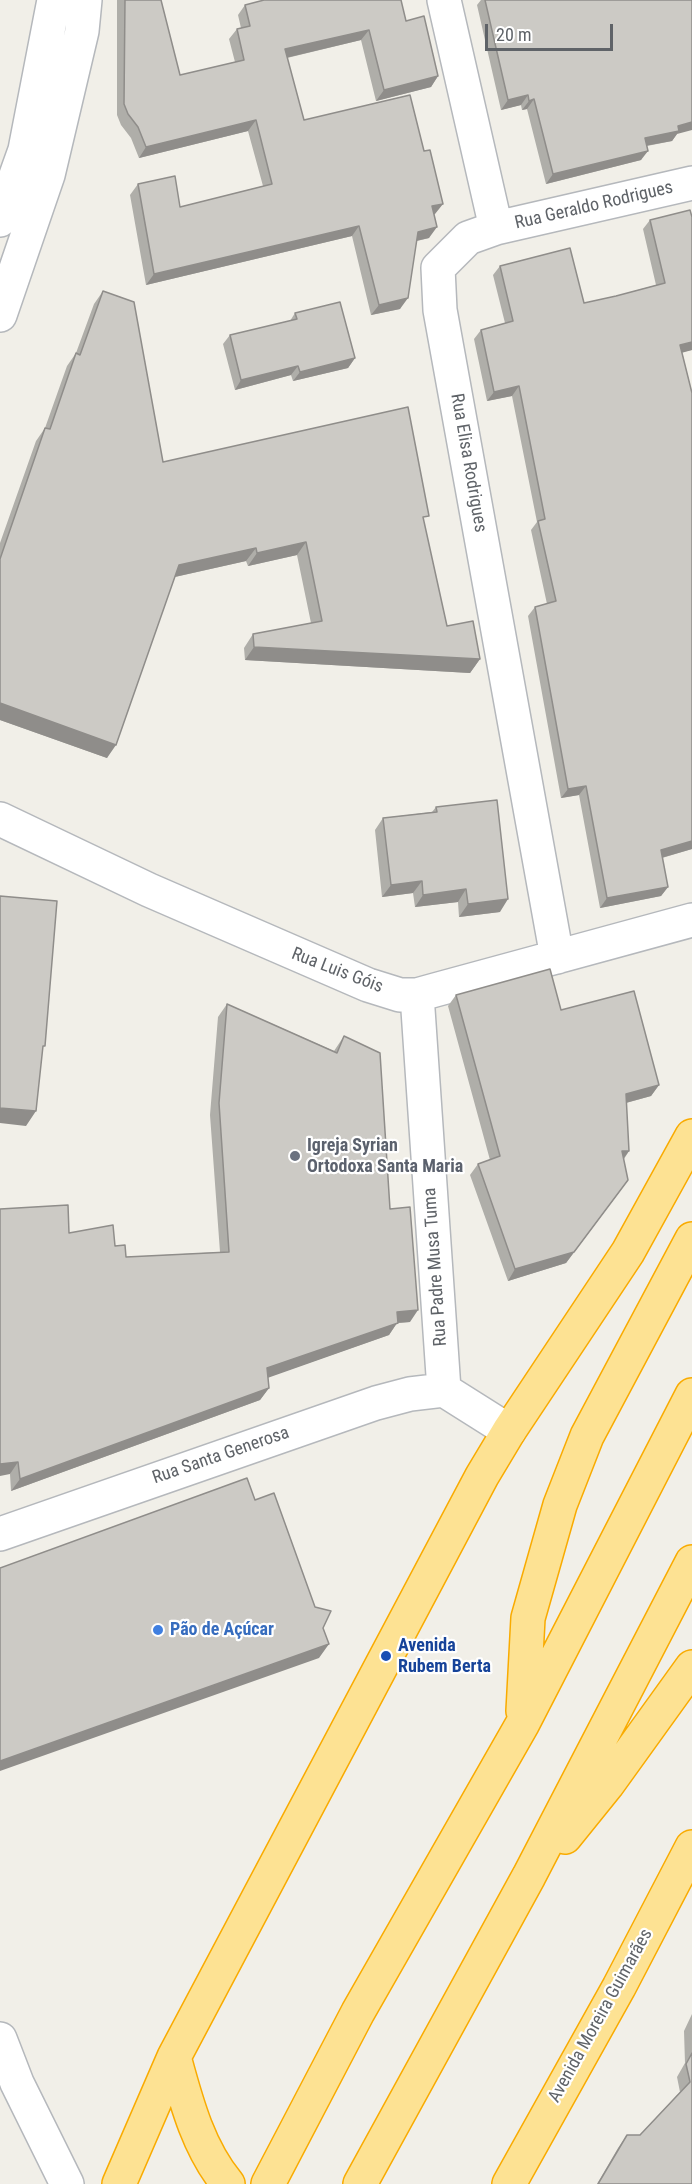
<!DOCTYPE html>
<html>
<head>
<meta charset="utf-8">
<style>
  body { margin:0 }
  #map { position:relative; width:692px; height:2184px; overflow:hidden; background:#f1efe8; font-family:"Roboto Condensed",sans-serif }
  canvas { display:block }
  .scale { position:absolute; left:485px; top:24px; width:128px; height:27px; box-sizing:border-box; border:3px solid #5f6368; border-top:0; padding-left:8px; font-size:18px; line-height:21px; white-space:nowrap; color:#5f6368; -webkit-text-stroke:4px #fff; paint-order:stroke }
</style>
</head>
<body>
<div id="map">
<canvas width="692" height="2184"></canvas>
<div class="scale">20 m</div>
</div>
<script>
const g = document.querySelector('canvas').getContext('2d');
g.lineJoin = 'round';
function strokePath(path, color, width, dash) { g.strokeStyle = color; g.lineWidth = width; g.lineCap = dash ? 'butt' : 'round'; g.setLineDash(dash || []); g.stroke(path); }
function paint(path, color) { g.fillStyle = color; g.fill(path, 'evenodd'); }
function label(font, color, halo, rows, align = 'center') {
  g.font = font + ' "Roboto Condensed",sans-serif'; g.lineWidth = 4.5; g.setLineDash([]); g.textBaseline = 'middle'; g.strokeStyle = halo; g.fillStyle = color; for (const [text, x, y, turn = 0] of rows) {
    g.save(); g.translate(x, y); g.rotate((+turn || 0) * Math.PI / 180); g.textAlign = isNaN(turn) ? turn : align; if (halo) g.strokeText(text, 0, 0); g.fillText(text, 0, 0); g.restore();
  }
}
const minor = new Path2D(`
  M444,0L496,228L468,238L438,268L440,310L557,957
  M0,220L25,150L54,0
  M496,228L692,183
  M0,315L48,175L82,31L85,0
  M0,819L149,890L368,985L400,995H417L435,990L692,920
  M417,995L444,1390
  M444,1390L509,1431
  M0,1534L376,1403L410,1394L444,1390
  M0,2039L17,2083L67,2184`);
const highway = new Path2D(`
  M523,1711L528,1618L560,1505L587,1436L692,1239
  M565,1837L607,1785L692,1667
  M174,2057C186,2101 198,2148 228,2184
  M119,2184L174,2057L482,1476L509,1431L628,1252L692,1136
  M268,2184L358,2012L523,1723L692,1395
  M360,2184L529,1876L692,1562
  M509,2184L619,1987L692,1847`);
strokePath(minor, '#b5b8bc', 36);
strokePath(highway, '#f9ab00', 36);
strokePath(minor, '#fff', 33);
strokePath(highway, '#fde293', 33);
paint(new Path2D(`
  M117,0H161L180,75L235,62L229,39L237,29L241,28L238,15L245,5L406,21L438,76L431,87L376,101L361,40L287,58L304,120L435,214L434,215L429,238L417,241L400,309L371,315L352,236L146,285L130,195L138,184L180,207L263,186L248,131L139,158L131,138L121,125L117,115Z
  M481,0H692L677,134L672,141L647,146L641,160L546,184L527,109L522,110L521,105L501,110L477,5Z
  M692,217V350L682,352L692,393V849L662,858L668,887L661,896L600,908L579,795L561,798L528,616L535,607L547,604L531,530L537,522L512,396L487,401L474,339L481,330L505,323L493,275L500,266L584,303L616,296L656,285L643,229L650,220Z
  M103,291L163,462L424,522L447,626L480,659L470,673L245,660L244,648L253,634L311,623L297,555L248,566L246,561L175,577L107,758L0,720V543L36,441L45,428L67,366L76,353L94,304Z
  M295,313L355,358L348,368L293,381L291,375L235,390L223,344L230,335L290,321Z
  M436,807L500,912L459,917L458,902L415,907L413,893L382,897L375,830L383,818L432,812Z
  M456,995L561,1010L659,1085L651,1096L626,1103L629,1151L624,1159L620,1191L566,1263L508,1281L470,1175L478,1164L490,1160L448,1006Z
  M227,1004L334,1051L344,1036L390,1209L410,1322L397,1323L389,1335L268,1377L269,1388L260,1400L11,1491L10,1474L69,1233L115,1246L126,1257L220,1252L210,1115L218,1017Z
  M692,2014V2184H597L618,2148L627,2135H640L680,2092L677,2077L685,2063L684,2031Z`), '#afaea9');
paint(new Path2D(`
  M369,30L361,40L277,60L285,49Z
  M438,76L431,87L376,101L384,90Z
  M528,95L521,105L501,110L508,100Z
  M534,99L527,109L522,110L529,101Z
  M256,120L248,131L139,158L146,147Z
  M692,122V130L677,134L672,141L639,147L645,138L678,126Z
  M648,151L641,160L546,184L553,174Z
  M443,204L435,214L424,217L432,206Z
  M359,226L352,236L146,285L154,274Z
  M437,227L429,238L411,242L418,232Z
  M408,298L400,309L371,315L379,305Z
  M692,342V350L674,355L680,345Z
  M355,358L348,368L293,381L300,372Z
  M298,366L291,375L235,390L241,380Z
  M519,386L512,396L487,401L494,392Z
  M306,542L297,555L248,566L257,553Z
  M256,548L246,561L170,578L179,565Z
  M254,647L480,659L470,673L245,660Z
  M0,703L116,745L107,758L0,720Z
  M586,786L579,795L561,798L568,789Z
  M692,841V849L654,860L661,850Z
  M422,881L413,893L382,897L391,885Z
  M668,887L661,896L600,908L607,898Z
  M466,889L458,902L415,907L423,895Z
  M508,899L500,912L459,917L468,904Z
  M659,1085L651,1096L618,1105L626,1094Z
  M0,1108L36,1111L26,1126L0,1123Z
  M622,1151H629L621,1162Z
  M628,1180L566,1263L508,1281L515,1269Z
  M418,1310L410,1322L397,1323L389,1335L259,1381L267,1368L397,1312Z
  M269,1388L260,1400L11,1491L20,1479Z
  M18,1462L10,1474L0,1476V1464Z
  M329,1644L319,1658L0,1771V1761Z`), '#8f8d8a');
const building = new Path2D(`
  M125,0H161L180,75L244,60L237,29L250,26L245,5L264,0H401L406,21L424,16L438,76L384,90L369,30L285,49L304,120L410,95L424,151L430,150L443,204L432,206L437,227L418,232L408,298L379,305L359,226L154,274L138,184L175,176L180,207L272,184L256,120L146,147L138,127L128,114L124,104Z
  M485,0H692V122L678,126L679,131L645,138L648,151L553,174L534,99L529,101L528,95L508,100Z
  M690,210L692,217V342L680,345L692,393V841L661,850L668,887L607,898L586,786L568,789L535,607L556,601L538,521L545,519L519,386L494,392L481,330L513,321L500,266L570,248L584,303L616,296L665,283L650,220Z
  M103,291L134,302L163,462L408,407L429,516L423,517L447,626L473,621L480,659L254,647L253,634L322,621L306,542L257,553L256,548L179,565L116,745L0,703V559L45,428L50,429L76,353L80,355Z
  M340,302L355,358L300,372L298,366L241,380L230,335L297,319L295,313Z
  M497,800L508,899L468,904L466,889L423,895L422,881L391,885L383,818L437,812L436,807Z
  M0,896L57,901L45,1046H43L36,1111L0,1108Z
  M550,969L561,1010L634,991L659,1085L626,1094L629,1151H622L628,1180L574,1252L515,1269L478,1164L500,1156L456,995Z
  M227,1004L337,1053L344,1036L380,1053L390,1209L410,1207L418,1310L397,1312L398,1323L267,1368L269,1388L20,1479L18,1462L0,1464V1209L68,1205L69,1233L113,1225L115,1246L125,1245L126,1257L229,1252L219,1103Z
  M247,1478L255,1500L274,1493L315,1607L331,1611L323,1628L329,1644L0,1761V1568Z
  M692,2053V2184H598L627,2135H640L690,2082L686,2064Z`);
paint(building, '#cccac5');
strokePath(building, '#8f8d8a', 1.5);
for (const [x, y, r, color] of [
  [295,1156,6,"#6b7280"],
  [158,1630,6,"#3f7fe0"],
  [386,1656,6,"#1a4fb4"]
]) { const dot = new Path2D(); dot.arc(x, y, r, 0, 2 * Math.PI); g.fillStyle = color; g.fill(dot); strokePath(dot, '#fff', 2); }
label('18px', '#5f6368', '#fff', [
  ["Rua Geraldo Rodrigues",594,206,-13],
  ["Rua Elisa Rodrigues",468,463,80],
  ["Rua Luis Góis",337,971,21],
  ["Rua Padre Musa Tuma",436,1267,-94],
  ["Rua Santa Generosa",221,1456,-19],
  ["Avenida Moreira Guimarães",601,2016,-61]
]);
label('bold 18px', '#5b616d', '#fff', [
  ["Igreja Syrian",307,1146],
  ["Ortodoxa Santa Maria",307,1167]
], 'left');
label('bold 18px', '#366cbe', '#fff', [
  ["Pão de Açúcar",170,1630]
], 'left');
label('bold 18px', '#164399', '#fff', [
  ["Avenida",398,1646],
  ["Rubem Berta",398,1667]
], 'left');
</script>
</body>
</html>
